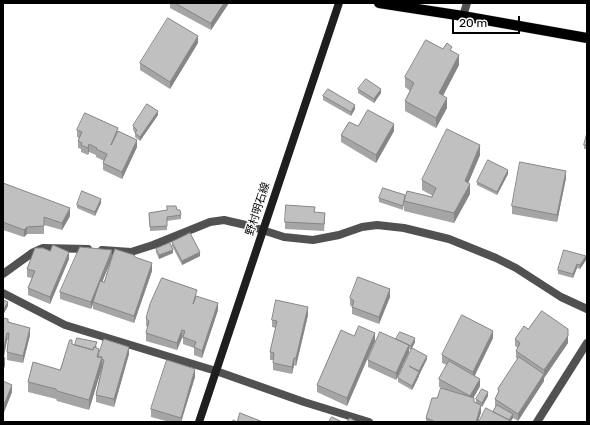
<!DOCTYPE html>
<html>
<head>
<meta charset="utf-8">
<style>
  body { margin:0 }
  #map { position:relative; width:590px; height:425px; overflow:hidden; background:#fff; font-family:Rubik,sans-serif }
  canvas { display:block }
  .frame { position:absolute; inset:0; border:4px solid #000; pointer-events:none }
  .scale { position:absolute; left:452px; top:16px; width:68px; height:18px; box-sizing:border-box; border:2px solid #000; border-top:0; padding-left:5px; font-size:12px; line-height:14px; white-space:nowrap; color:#000; -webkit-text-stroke:3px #fff; paint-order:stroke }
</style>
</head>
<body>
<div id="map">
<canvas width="590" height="425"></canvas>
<div class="frame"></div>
<div class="scale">20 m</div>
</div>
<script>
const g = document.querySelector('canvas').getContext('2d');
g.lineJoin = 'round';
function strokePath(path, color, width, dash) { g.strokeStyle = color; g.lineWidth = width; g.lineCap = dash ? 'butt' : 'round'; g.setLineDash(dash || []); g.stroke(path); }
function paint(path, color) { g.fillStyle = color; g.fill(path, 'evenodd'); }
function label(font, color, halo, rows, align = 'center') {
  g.font = font + ' Rubik,"Noto Sans JP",sans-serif'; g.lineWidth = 3; g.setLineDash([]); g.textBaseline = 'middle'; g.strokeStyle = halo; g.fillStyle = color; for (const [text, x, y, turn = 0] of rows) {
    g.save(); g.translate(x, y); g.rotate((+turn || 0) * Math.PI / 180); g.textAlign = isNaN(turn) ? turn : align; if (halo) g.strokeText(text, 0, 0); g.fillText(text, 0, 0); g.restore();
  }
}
const primary = new Path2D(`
  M379,3L463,16L587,38`);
strokePath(primary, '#dbdbdb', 11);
strokePath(new Path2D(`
  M463,16L467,3
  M102,250L131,252L153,245L210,222L224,220L250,226L284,237L313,240L339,235L362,227L377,225L404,228L449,239L496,258L516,268L561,297L587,309
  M3,274L32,253L43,248L88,249
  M3,293L65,325L216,371L304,402L369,422
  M537,422L587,343`), '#515151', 8);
strokePath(new Path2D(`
  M199,422L339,3`), '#1e1e1e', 8);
strokePath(primary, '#000', 10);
paint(new Path2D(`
  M170,3H229L211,30L170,8Z
  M198,43L170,89L140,70V63Z
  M443,49L452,51L459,65L443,96L447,108L436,128L405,111V101L410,91L405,87V77Z
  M358,89L381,93L374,103L358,93Z
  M323,96L355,109L351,116L323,100Z
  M158,115L140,141L135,137V133L133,130V126Z
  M358,126L394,131L376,163L341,142V135Z
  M77,130L118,131L137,147L122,179L103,170V163L104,161L96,157V155L89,152L88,155L81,152V149L78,148V141L79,138L77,137Z
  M587,133V149H584V145Z
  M480,155L468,183L470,194L454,223L404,211V202L403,210L379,202V198L405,199L432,197L433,196L422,190V180Z
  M508,174L497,195L477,185V182Z
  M566,178L557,222L512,214V206Z
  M3,183L70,216L62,230L44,225V234H27L24,237L3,230Z
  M101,203L95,216L77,208V205Z
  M167,206L177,210L181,215V219L167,221V230L150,231L149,213L167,210Z
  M325,220L324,231L285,229V222Z
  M172,242L200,256L182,265L172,246Z
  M156,249L173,253L159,259L156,252Z
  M135,257L152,271L134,323L93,309V304L91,309L60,299V292L112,258L102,282H104Z
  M69,259L50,304L28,295V288L32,278L27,277V269Z
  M586,260L580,269L577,268L573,278L558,274V270Z
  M197,296L218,310L202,358L194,355V348L183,344V338H182L177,350L146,341V333L148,327L146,326V318Z
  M390,297L379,324L352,314V307L350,305V298Z
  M308,315L296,366L294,365L292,374L273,370V360H270V352L276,328L272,327V320Z
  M3,318L30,335L23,363L7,360V352L9,340H7L4,357L5,365L3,372Z
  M528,329L568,343L544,378V381L518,421L513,418L511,421L493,412L496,407L495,406V399L498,393V389L518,359L516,358V351L518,348L515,346V339Z
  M354,336L375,341L347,406L317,392V385Z
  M493,338L475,375L480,386L473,398L474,402L476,403V399L488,396L482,407L481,406V412L478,422H426V418L442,388L439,387V379L447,365L442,363V355Z
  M396,339L415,342L411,350L409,349V352L396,380L368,367V360Z
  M72,344L75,345L97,346L96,348L99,355L129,354L114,407L96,402V395L102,367V366L89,410L57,401L56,399L28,392V382L60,370Z
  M427,359L419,375V376L412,390L398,382V378Z
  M195,377L181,422H170L151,417V409Z
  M3,381L12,392L4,412H3Z`), '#a5a5a5');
paint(new Path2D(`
  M224,3H229L211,30V23Z
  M198,36V43L170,89V82Z
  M459,55V65L439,103V93Z
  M381,89V93L374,103V99Z
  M447,98V108L436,128V118Z
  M355,105V109L351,116V112Z
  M158,111V115L140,141V137Z
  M394,124V131L376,163V155Z
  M137,140V147L122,179V172Z
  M89,144V152L88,155V148Z
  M480,145V155L465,191V181Z
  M508,170V174L497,195V192Z
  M566,171V178L557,222V215Z
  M470,184V194L454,223V213Z
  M101,199V203L95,216V212Z
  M70,208V216L62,230V223Z
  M27,227V234L24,237V230Z
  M112,250V258L94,302H93V304L91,309V302Z
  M173,250V253L159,259V255Z
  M69,252V259L50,304V297Z
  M200,252V256L182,265V261Z
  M586,256V260L580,269V265Z
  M152,263V271L134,323V316Z
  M577,264V268L573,278V274Z
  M390,289V297L379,324V317Z
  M8,302V306L3,315V311Z
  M218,303V310L202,358V351Z
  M308,307V315L296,366V358Z
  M30,328V335L23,363V356Z
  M568,329V343L544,378V381L518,421V414L544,374V370Z
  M182,330V338L177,350V343Z
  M493,331V338L473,379V372Z
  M7,333V340L3,360V353Z
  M375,333V341L347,406V398Z
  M415,338V342L411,350V346Z
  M409,345V352L396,380V373Z
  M129,347V354L114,407V399Z
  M427,356V359L419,375V376L412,390V386L419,372V371Z
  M102,357V368L89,410V400Z
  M5,358V365L3,372V364Z
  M294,358V365L292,374V367Z
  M195,369V377L181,422V418Z
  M480,379V386L470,404V396Z
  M12,385V392L4,412V405Z
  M488,392V396L482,407V403Z
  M481,405V412L478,422H476Z
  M513,414V418L510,422H508Z`), '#868686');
const building = new Path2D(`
  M175,3H224L211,23Z
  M168,18L198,36L170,82L140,63Z
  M426,40L443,49L447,43L452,47L450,50L459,55L439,93L447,98L436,118L405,101L414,83L405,77Z
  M366,79L381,89L374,99L358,89Z
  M328,89L355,105L351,112L323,96Z
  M147,104L158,111L140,137L135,133L137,130L133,126Z
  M368,110L394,124L376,155L341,135L349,122L358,126Z
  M85,113L118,128L111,145L118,131L137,140L122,172L103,163L107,154L96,149L97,148L89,144L88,148L81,145L82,143L78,141L82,132L77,130Z
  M447,129L480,145L465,181L470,184L454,213L404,201L407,191L432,197L436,188L422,180Z
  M587,133V145H584Z
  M488,160L508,170L497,192L477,182Z
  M520,162L566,171L557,215L512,206Z
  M3,183L70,208L62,223L44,217V226L27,227L24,230L3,222Z
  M383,188L405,195L403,206L379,198Z
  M82,191L101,199L95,212L77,205Z
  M286,205L315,207L314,212L325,213L324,224L285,222Z
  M167,206H176L177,210H180L181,215L167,217V226L150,227L149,213L167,210Z
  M190,233L200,252L182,261L172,242Z
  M170,243L173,250L159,255L156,249Z
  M53,245L69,252L50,297L28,288L35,271L27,269L35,248H43L50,251Z
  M80,247L112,250L91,302L60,292Z
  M115,249L134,255L135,257L152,263L134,316L93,302L100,281L104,282Z
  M564,250L586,256L580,265L577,264L573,274L558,270Z
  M358,277L390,289L379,317L352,307L354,301L350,298Z
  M162,278L197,290L193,304L196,296L218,303L202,351L194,347L196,342L183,337L185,331L182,330L177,343L146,333L149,321L146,318L150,304Z
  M3,300L8,302L3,311Z
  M276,300L308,307L296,358H294L292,367L273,363L274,353L270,352L277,321L272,320Z
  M542,311L568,329V336L544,370L516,351L520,343L515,339L524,326L528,329Z
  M462,315L493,331L473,372L442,355Z
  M3,318L8,319V322L30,328L23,356L7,352L9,333H7L3,353Z
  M359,326L375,333L347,398L317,385L341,330L354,336Z
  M380,332L409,345L396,373L368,360Z
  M400,332L415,338L411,346L396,339Z
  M77,338L97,342L95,347H94L93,350L75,345Z
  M104,339L129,347L114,399L96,395L104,360L101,359L102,357H98Z
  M70,340H72V344L93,350L94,347L99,349L97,357H102L89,400L57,391L56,389L28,382L33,362L60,370Z
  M412,348L427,356L419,371L409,366L419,372L412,386L398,378Z
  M3,357L5,358L3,364Z
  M519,357L544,374L518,414L495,399L499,391L498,389Z
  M167,360L195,369L181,418L151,409Z
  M449,361L480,379L470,396L439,379Z
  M3,381L12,385L4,405H3Z
  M441,388L474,398V402L481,405L476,422H436L426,418L432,398H437Z
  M482,389L488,392L482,403L476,399Z
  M497,405L513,414L509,420L493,412Z
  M486,408L513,422H479Z
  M240,413L263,422H233V420L237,422Z
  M332,417L342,422H329Z
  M350,418L357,422H347Z`);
paint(building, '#c0c0c0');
strokePath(building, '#868686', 1);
label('11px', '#000', '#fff', [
  ["野村明石線",258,209,-72]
]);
</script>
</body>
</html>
